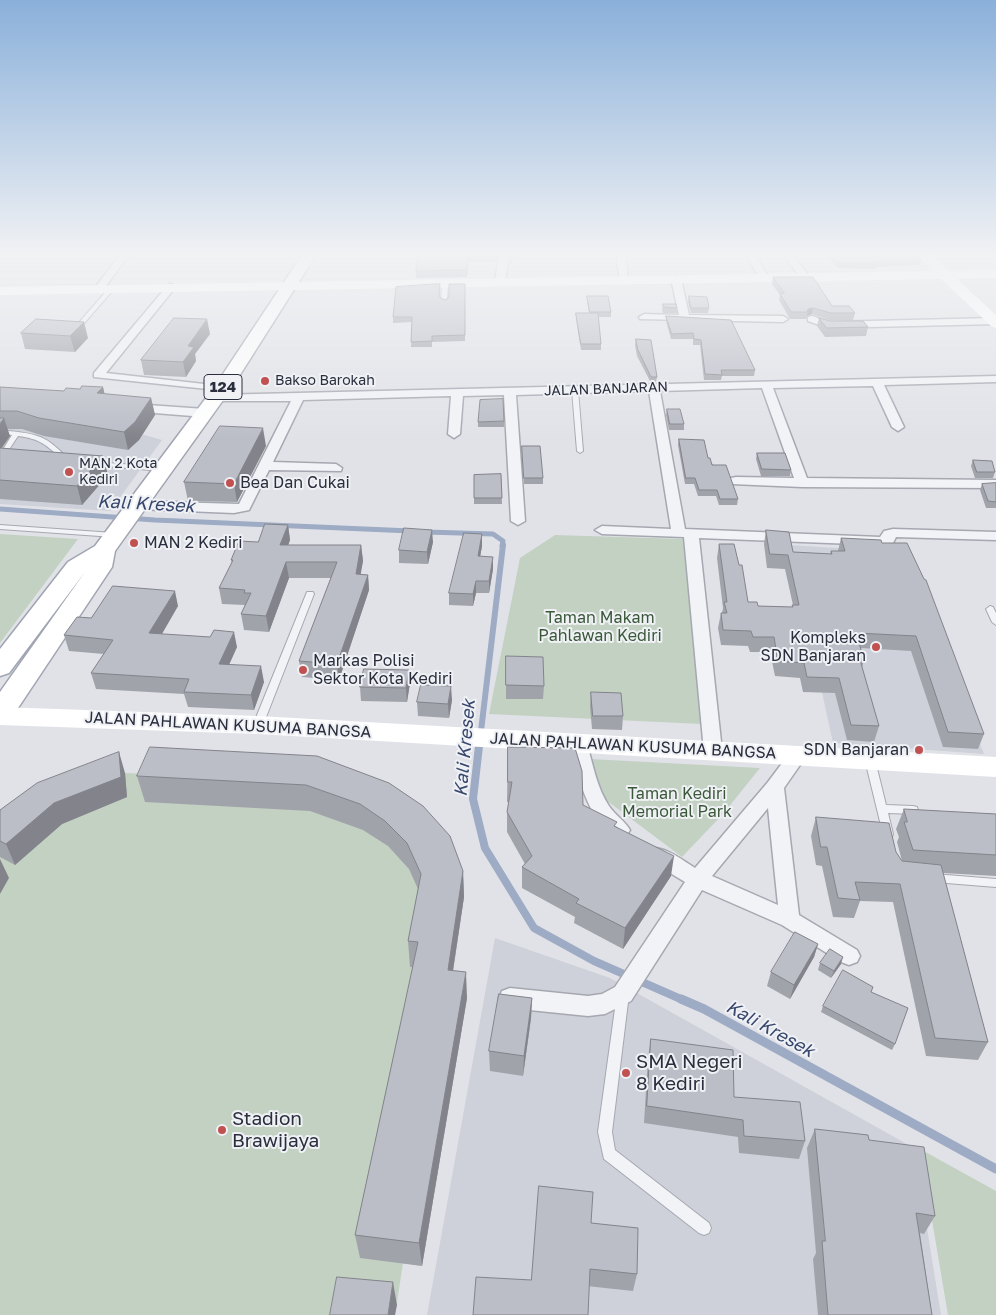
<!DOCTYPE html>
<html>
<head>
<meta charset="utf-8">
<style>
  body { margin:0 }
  canvas { display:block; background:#e0e2e7 }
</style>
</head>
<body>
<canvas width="996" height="1315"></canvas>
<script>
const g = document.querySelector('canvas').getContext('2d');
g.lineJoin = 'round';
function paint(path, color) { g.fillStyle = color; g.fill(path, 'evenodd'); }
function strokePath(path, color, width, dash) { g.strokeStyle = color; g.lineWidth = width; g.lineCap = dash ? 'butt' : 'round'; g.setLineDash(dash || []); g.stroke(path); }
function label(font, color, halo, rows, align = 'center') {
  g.font = font + ' "Golos Text",sans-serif'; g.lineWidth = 4; g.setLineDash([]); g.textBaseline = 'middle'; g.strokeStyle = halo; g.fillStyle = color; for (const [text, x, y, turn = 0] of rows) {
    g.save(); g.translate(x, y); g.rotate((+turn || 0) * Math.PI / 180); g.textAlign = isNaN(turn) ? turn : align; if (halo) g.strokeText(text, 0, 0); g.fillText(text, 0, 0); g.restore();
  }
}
paint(new Path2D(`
  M0,397L42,405L162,440L110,511L0,504Z
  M790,545L900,552L984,754L833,743Z
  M495,938L610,978L914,1148L941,1315H427Z`), '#ced1d9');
paint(new Path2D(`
  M0,534L78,539L0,643Z
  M555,535L685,539L702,724L489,714L520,558Z
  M590,759L760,768L723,814L682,857L606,800Z
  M125,773L314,781L464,897L453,972L467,998L422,1266L403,1263L395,1315H0V839L45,804Z
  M920,1149L996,1191V1315H948Z`), '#c3d1c2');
strokePath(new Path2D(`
  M0,509L155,520L411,531
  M426,532L493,534L503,541L502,546`), '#9eabc4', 5);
strokePath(new Path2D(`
  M479,748L503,545`), '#9eabc4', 6);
strokePath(new Path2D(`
  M479,746L473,799L485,848L534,928L594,961L683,1000`), '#9eabc4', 8);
strokePath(new Path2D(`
  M681,999L704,1009L996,1169`), '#9eabc4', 9);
const lane = new Path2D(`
  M445,281L448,283L447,302L444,304L441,302L442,283Z
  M109,288L114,289L80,328H76V326Z
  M575,388L578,390L583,451L580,453L577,451L572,390Z
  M0,430C33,434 44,432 68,459L67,460H63C46,445 41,439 18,436L8,451L10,457L9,458H5L2,451L12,435L0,434Z
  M95,462L162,467L165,469L162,471L93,465L92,464Z
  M0,525L114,533L118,535L114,537L0,529Z
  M307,592H313L314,594L263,725L261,727H255L253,725Z
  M990,606L993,607L996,613V625L992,622L986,609Z
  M870,757L873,758L875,760L886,805L913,806L917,807L918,810L917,813L913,814L888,813L893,834L892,837L888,838L884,837L883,834L865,760L867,758Z
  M934,874L996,879V887L934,882L930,881L929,878L930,875Z
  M623,989L627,990L629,994L612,1132L615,1150L709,1223L711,1228L709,1233L704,1235L699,1233L604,1159L598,1132L617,994L619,990Z`);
const street = new Path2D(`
  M120,255H129L102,291H96L94,289Z
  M499,255H509L505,282L500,285L495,282Z
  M616,255H626L628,282L620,280Z
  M749,255H755L769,278L767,280H761L747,257Z
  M783,255H792L810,277L808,279H802Z
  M676,276L681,279L689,315L783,316L788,319L783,322L640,319L639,317L644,314L679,315L671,279Z
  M171,284L176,287L174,289L106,373L222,386L226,387V391L94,377V373L168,285Z
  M812,316L829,322L994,318L996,324L828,328L808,321V317Z
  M996,376V382L884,385L904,427L898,431L892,427L873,386L773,388L807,478L996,480V488L802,487L731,484L729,481L731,478L736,477L794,478L762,388L660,391L685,529L880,537L884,531L893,529L996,532V540L896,537L893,543L880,545L699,538L722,751L719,755L713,757L707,755L704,751L684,537L602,534L595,530L602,526L671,529L649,391L516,395L525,521L518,525L511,521L504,395L463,396L460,434L454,438L448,434L451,396L303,400L273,462L336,464L342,468L341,471L269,470L249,510L234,513L137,509L130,505L137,501L239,504L291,401H211V397L215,395Z
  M133,404L205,409L211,413L205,417L129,411L127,408Z
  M578,738L584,740L587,744C593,765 597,788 609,806C615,815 625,821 630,830L627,835C594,846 575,766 569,744L572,740Z
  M798,749L804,750L807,755L784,788L799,915L857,950L860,956L857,962L849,965L841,962L782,925L702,890L631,1001L605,1014L588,1016L510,1008L502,1005L499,998L502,991L510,988L588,996L602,994L615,987L685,882L647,859L644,854L647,849C663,844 682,860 695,868L768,782L792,750ZM768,808L778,905L712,876Z`);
const primary = new Path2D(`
  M302,255H316L231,389L115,551L112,567L10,720L0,722V692L85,572L9,673L0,676V649L68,562L95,546L215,386Z`);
strokePath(lane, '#a6a8b1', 2);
strokePath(street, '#a6a8b1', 3);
strokePath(primary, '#a0a5b2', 3);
paint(lane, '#f2f3f6');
paint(street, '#f2f3f6');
paint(new Path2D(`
  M917,255H932L949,271L996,270V278L957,279L996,315V328L991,326L941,279L0,295V287L933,271Z
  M0,707L258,716L996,757V777L258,734L0,725Z`), '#fff');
paint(primary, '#fff');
paint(new Path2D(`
  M418,255H497L496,262H468L467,277L416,278V271Z
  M509,255H513L512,263H510Z
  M825,255H916L921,260L920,265L876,267V269L838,268Z
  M773,277L832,306L855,313L853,320H829L812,314L807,316L806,319H790L779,300L780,295L772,284Z
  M440,284L439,297L445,300L465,284V341L432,342V347H411L412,322L393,323V317Z
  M587,296L611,312V317H598L601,344V350H581L576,318V313H589L587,301Z
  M689,296L709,308L708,313H691L688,302Z
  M663,304L677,308V313H663L662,310Z
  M666,316L755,370L754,376H722L721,380H704L700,345H693V339H671L666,321Z
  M819,318L830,321L868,327L866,336L825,337L817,326Z
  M36,319L88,338L75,352L25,349L21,333Z
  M210,334L195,354L196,361L186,377L144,375L141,360Z
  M636,339L657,377L656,382L651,383L637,356L635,345Z
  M0,387L64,391L103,387L104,394L151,398L155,415L139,440L128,450L44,436L22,429H7L10,436L2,448L108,475L82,505L0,499Z
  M667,409L684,424V430H669L666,415Z
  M504,421V427H478V422Z
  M679,439L708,458L738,499L737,505H719L716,496H698L694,484H685L678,445Z
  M266,446L237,502L188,501L184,482Z
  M522,446L543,478V484H524Z
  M757,453L791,470L790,476H761L756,459Z
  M973,460L995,472L993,478H975L971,466Z
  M501,474L502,504H474V475Z
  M996,483V508H986L980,490L982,484Z
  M288,525L290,540L288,545H361L363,561L360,574L368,575L369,590L339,680L302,677L299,661L331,578H289L269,632L244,630L241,614L245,605L222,604L219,588L232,563L231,560Z
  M766,530L793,552L830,554L831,551H838L841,538L882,543L984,734L978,749L943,747L911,651L861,648L864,660L862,668L879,726L874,742L847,740L835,693L803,692L800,678L775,676L770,652H750L748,646L721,645L718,628L721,613H722L723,608L717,558L719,544L748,602L758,606L792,607L793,605L785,569L767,568L764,544Z
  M482,534V546L480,557L493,569L489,593H476L473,606L449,605V593Z
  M433,542L428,564L399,563V550Z
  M178,606L162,634L237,647L229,665L264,682L254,710L188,707L184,694L96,689L91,673L104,654L69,651L64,635L91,618Z
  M506,656L544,686L543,699H506Z
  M410,683L407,702L361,701L360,687Z
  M591,692L623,716L622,730L592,729L590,706Z
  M452,700L449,718L418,716L417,702Z
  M508,747L583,805L617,827L671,876L623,949L574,923L575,917L522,888V867L525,864L507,832V812L509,802H507Z
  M317,756L463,871L464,897L453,971L467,998L422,1266L360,1258L355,1235L413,967H410L408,941L418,889L409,869L388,846L363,830L310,811L145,802L137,776Z
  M125,773L127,797L62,824L15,865L0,857V810Z
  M904,809L996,814V876L943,873L988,1042L978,1060L926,1056L893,902L860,901L854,918L833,917L822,866L816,865L811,836L816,817L896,852L902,861L897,842L899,837L896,829Z
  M818,944L814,957L790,999L767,986L771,972Z
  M820,963L841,964L831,978L818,970Z
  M872,992L895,1044L892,1050L821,1012L823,1006Z
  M532,998L531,1018L523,1076L490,1071L489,1051Z
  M651,1039L734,1097L805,1141L799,1159L739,1153L738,1137L644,1123L648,1057Z
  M815,1129L869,1140L935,1216L924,1234L920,1233L932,1315H818L813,1259L816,1253L807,1148Z
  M591,1223L637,1274L633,1291L531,1280Z`), '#a1a3ab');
paint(new Path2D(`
  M468,255V262L467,277L466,270Z
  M813,308L812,314L807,316L808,309Z
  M207,319L210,334L195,354L196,361L186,377L183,362L188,346Z
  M84,322L88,338L75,352L70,336Z
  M103,387L107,404L97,393Z
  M151,398L155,415L139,440L128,450L124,432Z
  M4,418L10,436L0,450V461V424Z
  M263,428L266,446L237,502L234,484Z
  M103,456L108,475L82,505L77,486Z
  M288,525L290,540L283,560L280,545Z
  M432,530L433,542L428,564L427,552Z
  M482,534V546L478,568V556Z
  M361,545L363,561L358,590L356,574Z
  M493,557V569L489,593V581Z
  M286,562L289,578L269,632L266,616Z
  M368,575L369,590L339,680L337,664Z
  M476,581V593L473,606V594Z
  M175,591L178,606L153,649L149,633Z
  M234,632L237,647L222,680L219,664Z
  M261,666L264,682L254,710L251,695Z
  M409,670L410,683L407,702L406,688Z
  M451,686L452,700L449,718L448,704Z
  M119,752L125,773L127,797L62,824L15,865L6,844L54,803Z
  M674,856L671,876L623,949L625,928Z
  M0,859L9,878L0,894Z
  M463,871L464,897L449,996L448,970Z
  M818,944L814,957L790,999L794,985Z
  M843,957L841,964L831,978L834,971Z
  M466,972L467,998L422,1266L419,1243Z
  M532,998L531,1018L523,1076L524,1056Z
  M393,1282L397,1305L395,1315H388Z`), '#83848b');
const building = new Path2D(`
  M418,255H468L466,270L416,271Z
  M831,255H916L921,260L875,262L877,264L839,263Z
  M773,277H813L832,306H849L855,313H831L813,308L808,309L807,312H791L780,294L784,293Z
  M440,284L439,297L445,300L449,297V284H465V335L432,336V341L411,342L412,317H393L396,287Z
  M587,296H608L611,312H590Z
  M689,296L707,297L709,308H691Z
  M663,304H676L677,308L664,307Z
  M576,313H598L601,344H581Z
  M666,316L731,320L755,370H721L722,375L705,374L701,340L694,339L693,333L672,334Z
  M174,318L207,319L188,346L194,347L183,362L141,360Z
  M819,318L830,321H863L868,327L827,328Z
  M36,319L84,322L70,336L21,333Z
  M636,339L651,340L657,377H651L638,350Z
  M82,386L103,387L97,393L151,398L135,422L124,432L39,418L17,411H0V387L64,391L66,388L80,389Z
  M503,399L504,421L478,422L480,400Z
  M667,409H680L684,424H670Z
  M0,418H4L0,424Z
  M220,426L263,428L234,484L184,482Z
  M679,439L704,440L708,458H710L712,465H726L738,499H720L717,490H699L695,478H686Z
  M522,446H540L543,478H524Z
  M0,448L103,456L77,486L0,480Z
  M757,453H785L791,470L762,469Z
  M973,460L992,461L995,472H977Z
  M501,474L502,498H474V475Z
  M996,483V502L988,501L982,484Z
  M265,524L288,525L280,545H361L356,574L368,575L337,664L299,661L337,562H286L266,616L241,614L251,593H244L245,590L219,588L233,560H231L239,541L258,542Z
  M404,528L432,530L427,552L399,550Z
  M766,530L789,532L793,552L832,554L831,551H845L841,538L881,540L882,543H907L924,579L926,580L984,734L948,732L916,636L856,633L864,660H860L879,726L851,725L839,678L807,677L804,663L778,661L774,637H753L751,631L723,630L721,613H727L724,602H727L719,544H734L739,565H742L748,602H757L758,606L793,607L792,605H799L788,555L770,554Z
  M464,533L482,534L478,556L493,557L489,581H476L473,594L449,593Z
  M113,586L175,591L149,633L210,637L214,630L234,632L219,664L261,666L251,695L184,692L189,679L91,673L113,640L64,635L77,617L91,618Z
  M506,656L543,657L544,686L506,685Z
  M364,669L409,670L406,688L360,687Z
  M421,685L451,686L448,704L417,702Z
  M591,692L621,693L623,716H593Z
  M150,747L317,756L389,783L423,806L450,836L463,871L448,970L466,972L419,1243L355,1235L418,942L408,941L421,874L407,843L385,821L360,804L306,785L137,776Z
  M508,747L575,748L582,771L583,805L617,822L614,826L674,856L625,928L576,903L579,899L522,867L532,856L507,812L512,782H508Z
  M119,752L121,777L54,803L6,844L0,841V810L37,783Z
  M904,809L996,814V855L913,850L904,822H907Z
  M816,817L889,823L896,852L902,861L941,865L988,1042L935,1038L900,884L855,882L860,900L838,898L827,847H821Z
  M795,932L818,944L794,985L771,972Z
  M830,949L843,957L834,971L820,963Z
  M843,970L873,987L871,992L908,1008L895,1044L823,1006Z
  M499,994L532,998L524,1056L489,1051Z
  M651,1039L733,1050L734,1097L800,1102L805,1141L744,1136L743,1120L647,1106Z
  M815,1129L868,1135L869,1140L924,1147L935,1216L916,1213L932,1315H828L822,1241H825Z
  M539,1186L593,1192L591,1223L638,1228L637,1274L590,1269L588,1315H473L476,1277L531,1280Z
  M337,1277L393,1282L388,1315H330Z`);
paint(building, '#bbbdc7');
strokePath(building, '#83848b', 1);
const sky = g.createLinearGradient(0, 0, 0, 439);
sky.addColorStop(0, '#8ab0da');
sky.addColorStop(0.58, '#f1f2f4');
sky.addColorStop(1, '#f1f2f400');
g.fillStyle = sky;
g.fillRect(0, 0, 996, 439);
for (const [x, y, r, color] of [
  [265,381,5,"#c15051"],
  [69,472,5,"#c15051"],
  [230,483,5,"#c15051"],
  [134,543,5,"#c15051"],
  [876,647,5,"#c15051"],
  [303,670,5,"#c15051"],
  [919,750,5,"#c15051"],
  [626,1073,5,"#c15051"],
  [222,1130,5,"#c15051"]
]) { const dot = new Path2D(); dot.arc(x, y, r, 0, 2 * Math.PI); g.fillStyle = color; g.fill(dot); strokePath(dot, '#eff1f5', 2); }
label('14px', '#2a2e3d', '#eff1f5', [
  ["Bakso Barokah",275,381],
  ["MAN 2 Kota",79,464],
  ["Kediri",79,480]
], 'left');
label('14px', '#2a2e3d', '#eff1f5', [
  ["JALAN BANJARAN",606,389,-2]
]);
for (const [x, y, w] of [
  [223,387,38]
]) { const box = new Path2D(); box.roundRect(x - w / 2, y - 12.5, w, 25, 4); g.fillStyle = '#eff1f5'; g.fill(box); strokePath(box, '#2a2e3d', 1); }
label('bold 15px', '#2a2e3d', null, [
  ["124",223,387]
]);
label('16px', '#2a2e3d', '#eff1f5', [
  ["Bea Dan Cukai",240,483],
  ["MAN 2 Kediri",144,543],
  ["Kompleks",866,638,"right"],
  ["SDN Banjaran",866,656,"right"],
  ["Markas Polisi",313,661],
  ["Sektor Kota Kediri",313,679],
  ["SDN Banjaran",909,750,"right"]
], 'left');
label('16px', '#3a5839', '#eff1f5', [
  ["Taman Makam",600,618],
  ["Pahlawan Kediri",600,636],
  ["Taman Kediri",677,794],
  ["Memorial Park",677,812]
]);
label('16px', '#2a2e3d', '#eff1f5', [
  ["JALAN PAHLAWAN KUSUMA BANGSA",228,725,3],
  ["JALAN PAHLAWAN KUSUMA BANGSA",633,746,3]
]);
label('italic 18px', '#38486d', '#eff1f5', [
  ["Kali Kresek",146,504,3],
  ["Kali Kresek",465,748,-85],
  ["Kali Kresek",770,1029,29]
]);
label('19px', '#2a2e3d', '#eff1f5', [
  ["SMA Negeri",636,1062],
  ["8 Kediri",636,1084],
  ["Stadion",232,1119],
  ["Brawijaya",232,1141]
], 'left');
</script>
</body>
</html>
